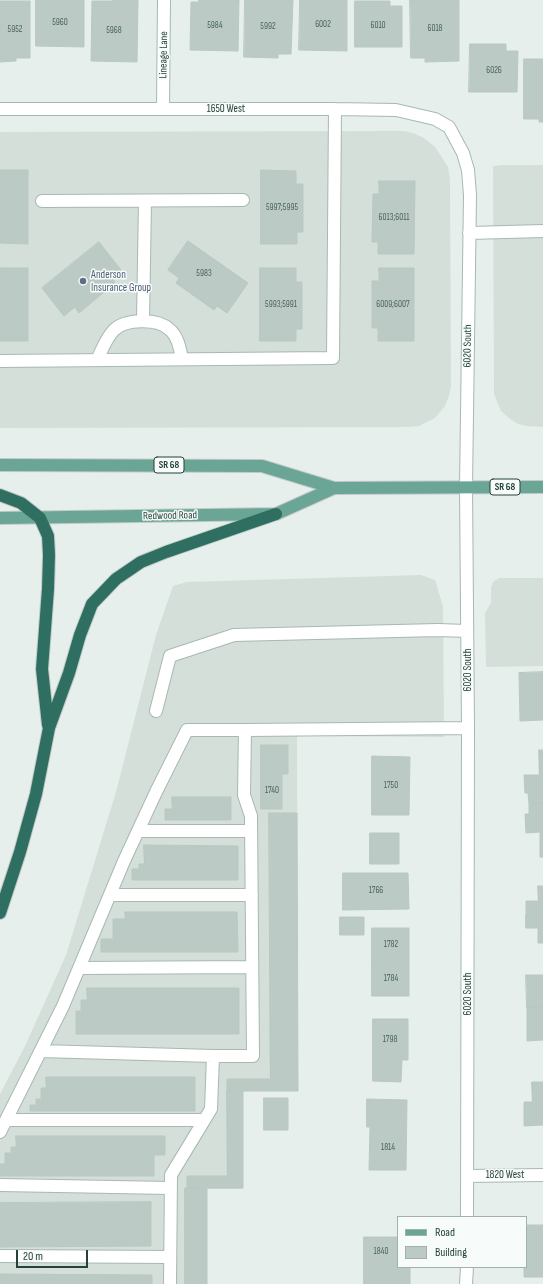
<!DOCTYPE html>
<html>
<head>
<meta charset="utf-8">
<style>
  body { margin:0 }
  #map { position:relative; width:543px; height:1284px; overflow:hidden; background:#e6efeb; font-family:"Sofia Sans Condensed",sans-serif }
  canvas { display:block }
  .legend { position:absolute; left:397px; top:1216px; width:130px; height:52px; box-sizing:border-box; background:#f7fbf9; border:1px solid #a3b1ad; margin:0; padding:5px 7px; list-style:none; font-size:12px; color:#24423a }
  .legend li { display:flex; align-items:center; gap:8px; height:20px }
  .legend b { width:20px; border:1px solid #a3b1ad }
  .scale { position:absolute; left:16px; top:1250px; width:72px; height:18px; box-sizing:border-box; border:2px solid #24423a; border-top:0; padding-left:5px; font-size:12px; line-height:14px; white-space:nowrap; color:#24423a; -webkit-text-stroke:3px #f7fbf9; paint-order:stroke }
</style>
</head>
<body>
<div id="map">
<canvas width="543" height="1284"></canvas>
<ul class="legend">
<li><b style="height:5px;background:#6aa596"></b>Road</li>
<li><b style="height:11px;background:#bbcac4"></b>Building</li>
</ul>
<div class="scale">20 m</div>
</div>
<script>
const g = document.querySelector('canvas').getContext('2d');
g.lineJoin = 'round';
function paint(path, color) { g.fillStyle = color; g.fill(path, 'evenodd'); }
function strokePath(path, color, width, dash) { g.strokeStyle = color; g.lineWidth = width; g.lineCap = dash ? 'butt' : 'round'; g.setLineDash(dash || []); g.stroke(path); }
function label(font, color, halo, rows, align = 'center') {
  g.font = font + ' "Sofia Sans Condensed",sans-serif'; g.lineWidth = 3; g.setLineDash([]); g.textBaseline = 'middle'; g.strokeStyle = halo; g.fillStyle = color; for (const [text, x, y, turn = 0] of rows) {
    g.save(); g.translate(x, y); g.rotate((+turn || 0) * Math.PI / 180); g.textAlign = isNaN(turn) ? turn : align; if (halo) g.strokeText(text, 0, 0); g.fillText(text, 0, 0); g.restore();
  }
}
paint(new Path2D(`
  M387,131H404L413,133L424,138L435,147L441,156L448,167L450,179L451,386L449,396L445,406L435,418L419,426L408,427L0,428V132Z
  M502,165H543V427L527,426L518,424L509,418L501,411L494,394L493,166Z
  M421,575L435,580L443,606L444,737L297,736L298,1090L243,1091V1189H207V1284H0V1094L25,1046L66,955L116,792L156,635L173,586L187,582Z
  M499,578H543V666L486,667L485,613L491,603V588L493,582Z`), '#d4dfda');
const building = new Path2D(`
  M36,0H84V47L36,46Z
  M113,0H138L137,62L91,61L92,1H113Z
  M199,0H239L238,51L190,50L191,2H199Z
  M245,0H293L291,54H278V58L244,57Z
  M300,0H347V51L299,50Z
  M410,0H459V61L425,62V58H411Z
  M0,1H30V58H16V61L0,62Z
  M355,1H390V6H402V47H355Z
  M470,44H506V51H518L517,92H469Z
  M524,59H543V122H539V119H524Z
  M0,170H28V244L0,243Z
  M261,170L296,171V184H303V232H297V244H261Z
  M379,181H415L414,254H378V242H372L373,194H379Z
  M188,241L248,283L227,313L217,306L214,310L176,283L179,278L168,270Z
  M99,242L121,270L112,278L115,283L79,313L75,307L64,316L42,288Z
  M0,268H28V341H0Z
  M260,268H296V282H302V329H296V341H260Z
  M379,268H414V341H378V328H372V281H379Z
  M543,672V720L520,721L519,673Z
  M261,745H288V774H282V809H261Z
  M539,750H543V803L529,804L528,793H525L524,775H539Z
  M372,756L410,757L409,815H372Z
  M172,797H231V820H165V809H172Z
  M543,803V857H540V832L526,833L525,814H529V804Z
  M269,813H297L298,1091H227V1079H270Z
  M370,833H399V864H370Z
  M144,845L238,846V880H132V869H139V864H144Z
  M343,873H408L409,909L343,910Z
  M538,886H543V915H526V901H538Z
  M125,912H237L238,952H101V939H113V919H125Z
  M526,915H543V943H538V928H526Z
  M340,917H364V935H340Z
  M372,928H409V962H372Z
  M372,962H409V996H372Z
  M526,975H543V1007L527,1008Z
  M87,988H239V1034H76V1011H81V1000H87Z
  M543,1007V1040L527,1041V1008Z
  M373,1019H408V1060H402L401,1082L373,1081Z
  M46,1077H195V1111H30V1105H36V1099H41V1088H46Z
  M532,1082H543V1125L524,1126V1102H532Z
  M227,1091H243V1188H187V1176H227Z
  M264,1098H288V1130H264Z
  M367,1099L407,1100L406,1170H369L370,1127H367Z
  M16,1136H165V1155H154V1176H0V1164H5V1153H11V1147H16Z
  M185,1188L207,1189V1284H185Z
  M151,1202V1246L0,1247V1203Z
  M526,1225H543V1277H524V1267H526Z
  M364,1237H398V1267H410V1284H364Z
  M0,1274L152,1275V1284H0Z`);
paint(building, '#bbcac4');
strokePath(building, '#b8c9c2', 1);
const minor = new Path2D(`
  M0,109H335L396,110L435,119L449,127L463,153L468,170L470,195L466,487L468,728L467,1217
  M163,109L164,0
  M42,201L243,200
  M469,233L543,231
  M143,321L145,201
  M97,360C102,350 106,338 114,330C125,319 157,318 169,329C178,336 180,349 182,359
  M0,361L333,358L335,109
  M156,711L170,656L234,635L438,630L467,631
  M138,831H251
  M110,895H252
  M79,968L252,967
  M41,1051L213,1056
  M6,1120H203
  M0,1132L63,1006L124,861L156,792L187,730H245
  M467,1176L543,1175
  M0,1185L170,1188
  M0,1256L170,1257
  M170,1284L171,1175L211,1109L213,1056H253L251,816L244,795L245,730L468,728
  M466,1284L467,1267`);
const major = new Path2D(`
  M0,465L262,466L334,488L543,487
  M0,518L276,514L334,488`);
const highway = new Path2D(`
  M0,495L21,503L40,518L48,536L49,555L48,589L42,669L48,725
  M0,913L20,852L36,794L49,728L69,673L80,635L92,604L116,579L141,562L166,552L276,514`);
strokePath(minor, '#a8b8b2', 14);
strokePath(major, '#c2cac8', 14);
strokePath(highway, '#c2cac8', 14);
strokePath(minor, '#fff', 12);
strokePath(major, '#6aa596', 12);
strokePath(highway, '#2f6f62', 12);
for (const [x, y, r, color] of [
  [83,281,4,"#5c6f8a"]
]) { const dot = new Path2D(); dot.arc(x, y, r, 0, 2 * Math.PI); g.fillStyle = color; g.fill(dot); strokePath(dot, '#f7fbf9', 1.5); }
label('9px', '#4a645c', null, [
  ["5960",60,23],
  ["6002",323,25],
  ["5984",215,26],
  ["6010",378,26],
  ["5992",268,27],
  ["6018",435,29],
  ["5952",15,30],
  ["5968",114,31],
  ["6026",494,71],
  ["5997;5995",282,208],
  ["6013;6011",394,218],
  ["5983",204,274],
  ["5993;5991",281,305],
  ["6009;6007",393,305],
  ["1750",391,786],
  ["1740",272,791],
  ["1766",376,891],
  ["1782",391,945],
  ["1784",391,979],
  ["1798",390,1040],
  ["1814",388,1148],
  ["1840",381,1252]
]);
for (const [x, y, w] of [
  [169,465,30],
  [505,487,30]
]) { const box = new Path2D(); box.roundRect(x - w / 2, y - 8, w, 16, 3); g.fillStyle = '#f7fbf9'; g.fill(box); strokePath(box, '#24423a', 1); }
label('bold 10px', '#24423a', null, [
  ["SR 68",169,465],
  ["SR 68",505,487]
]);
label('11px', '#24423a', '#f7fbf9', [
  ["Lineage Lane",164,55,-89],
  ["1650 West",226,109],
  ["6020 South",468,346,-89],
  ["Redwood Road",170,516,-1],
  ["6020 South",468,670,-90],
  ["6020 South",468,994,-90],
  ["1820 West",505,1175]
]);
label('11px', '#4e5e75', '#f7fbf9', [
  ["Anderson",91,275],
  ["Insurance Group",91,288]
], 'left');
</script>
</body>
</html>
